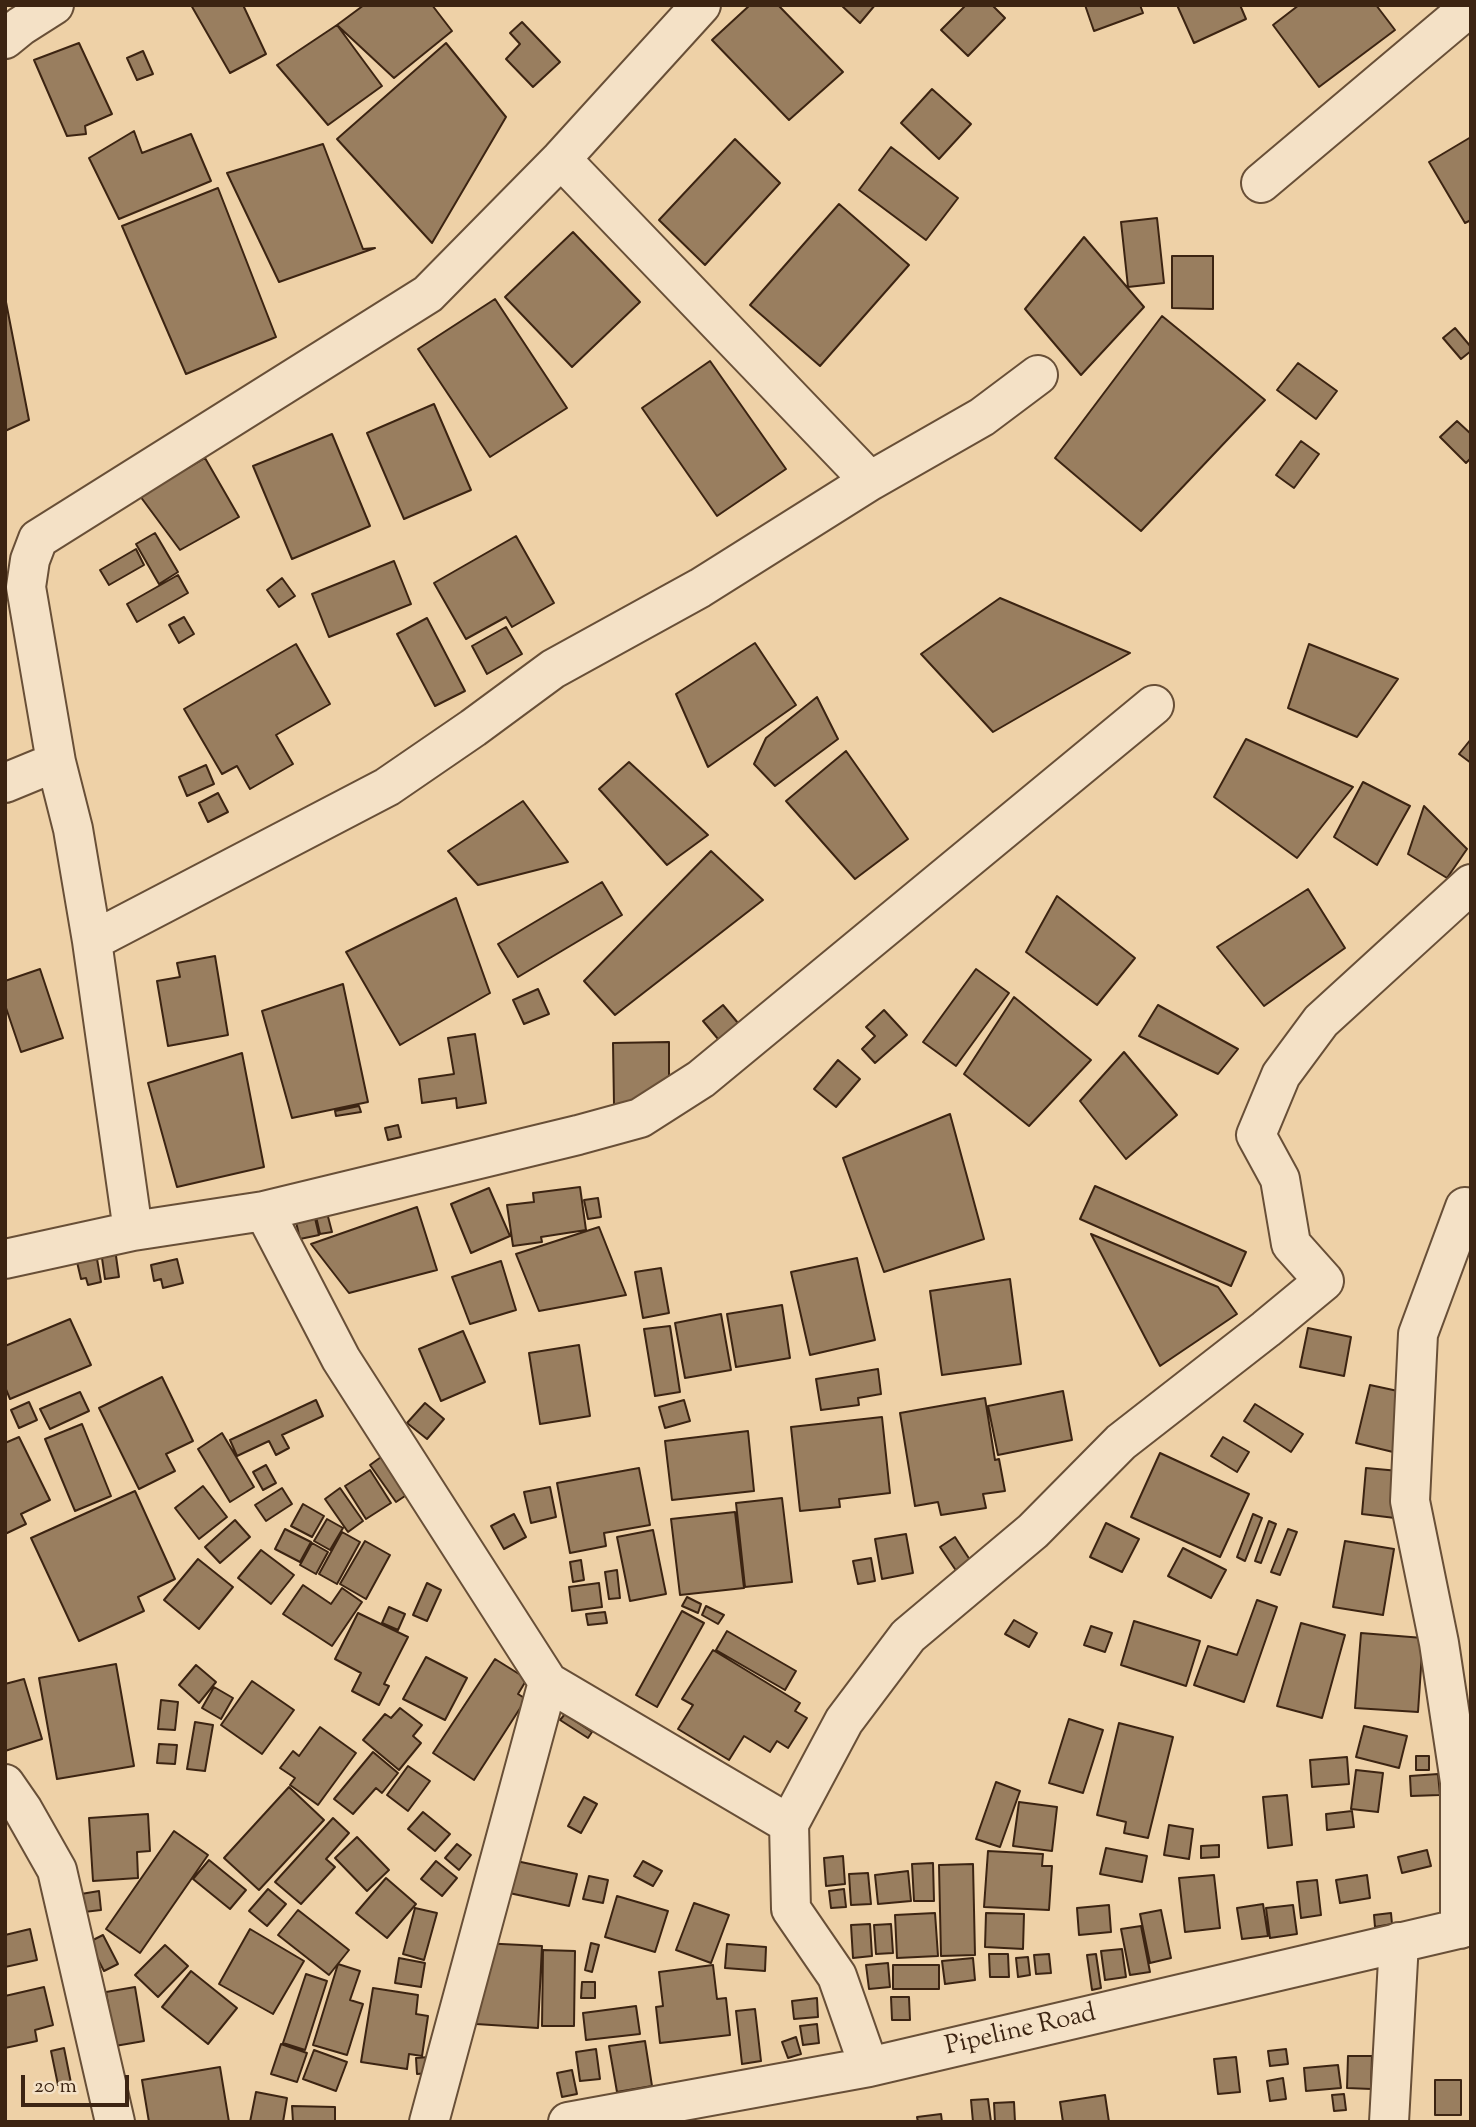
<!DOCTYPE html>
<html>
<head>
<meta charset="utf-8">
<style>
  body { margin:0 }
  #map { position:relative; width:1476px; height:2127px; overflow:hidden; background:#eed1a7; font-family:"Sorts Mill Goudy",serif }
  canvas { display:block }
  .frame { position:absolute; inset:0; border:7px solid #3c2412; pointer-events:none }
  .scale { position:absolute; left:21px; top:2075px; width:108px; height:32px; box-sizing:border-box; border:4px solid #3c2412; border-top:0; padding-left:9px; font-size:21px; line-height:24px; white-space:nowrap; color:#3c2412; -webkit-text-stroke:5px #f4e1c6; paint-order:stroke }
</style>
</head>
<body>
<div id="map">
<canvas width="1476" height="2127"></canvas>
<div class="frame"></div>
<div class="scale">20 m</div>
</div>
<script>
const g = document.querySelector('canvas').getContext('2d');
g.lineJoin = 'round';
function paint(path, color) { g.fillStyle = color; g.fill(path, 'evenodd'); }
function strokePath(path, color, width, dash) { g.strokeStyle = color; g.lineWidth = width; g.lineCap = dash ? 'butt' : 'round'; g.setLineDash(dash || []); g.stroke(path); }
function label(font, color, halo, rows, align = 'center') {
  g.font = font + ' "Sorts Mill Goudy",serif'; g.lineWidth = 7; g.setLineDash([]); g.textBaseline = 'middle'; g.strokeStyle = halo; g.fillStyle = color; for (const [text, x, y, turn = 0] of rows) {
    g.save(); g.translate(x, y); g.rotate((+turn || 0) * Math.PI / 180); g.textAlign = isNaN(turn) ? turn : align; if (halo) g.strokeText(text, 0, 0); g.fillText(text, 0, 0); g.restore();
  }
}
const building = new Path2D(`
  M191,5H243L266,54L230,73Z
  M364,5H432L452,31L394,78L337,25Z
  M750,5H778L843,72L789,120L712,40Z
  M841,5H875L860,23Z
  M966,5H992L1005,18L968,56L941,30Z
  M1085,5H1140L1143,13L1094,31Z
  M1177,5H1240L1246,19L1194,43Z
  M1299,5H1376L1395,30L1319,87L1273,25Z
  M522,22L560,62L533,87L506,59L520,44L510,33Z
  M337,25L382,86L328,125L277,65Z
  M79,43L112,114L85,126L86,134L67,136L34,60Z
  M446,43L506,117L432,243L337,139Z
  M143,51L153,74L137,80L127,58Z
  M932,89L971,124L939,159L901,123Z
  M134,131L142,153L191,134L211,181L119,219L89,158Z
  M1471,137V220L1465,223L1429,162Z
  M735,139L780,183L705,265L659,220Z
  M323,144L363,249L375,248L279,282L227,173Z
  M891,147L958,198L926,240L859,190Z
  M218,188L276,337L186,374L122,226Z
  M839,204L909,265L820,366L750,305Z
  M1157,218L1164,283L1128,287L1121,222Z
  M573,232L640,302L572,367L505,297Z
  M1084,237L1144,307L1081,375L1025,309Z
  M1172,256H1213V309L1172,308Z
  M5,297L29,420L5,431Z
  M495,299L567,408L490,457L418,349Z
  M1162,316L1265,400L1141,531L1055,458Z
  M1455,328L1471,347V351L1461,359L1443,338Z
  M710,361L786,469L717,516L642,408Z
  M1298,363L1337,391L1316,419L1277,390Z
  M434,404L471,490L404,519L367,433Z
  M1457,421L1471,434V458L1466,463L1440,437Z
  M332,434L370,526L292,559L253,466Z
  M1301,441L1319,454L1294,488L1276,475Z
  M205,458L239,517L180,550L140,496Z
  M155,533L178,572L159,584L136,544Z
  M516,536L554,603L512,627L506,617L466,639L434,583Z
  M136,549L144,565L109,585L100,570Z
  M394,561L411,604L329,637L312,594Z
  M178,575L188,593L137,622L127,604Z
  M282,578L295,596L279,607L267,590Z
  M1000,598L1130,653L993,732L921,654Z
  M184,617L194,634L179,643L169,625Z
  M427,618L465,691L435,706L397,634Z
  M506,627L522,654L487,674L472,646Z
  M755,643L796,705L708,767L676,694Z
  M296,644L330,704L276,735L293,764L250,789L237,766L222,774L184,709Z
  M1309,644L1398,679L1357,737L1288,708Z
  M817,697L838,739L775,786L754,764L766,738Z
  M1246,739L1353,787L1297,858L1214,797Z
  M1471,739V763L1459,754Z
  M846,751L908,839L855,879L786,801Z
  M629,762L708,835L667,865L599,789Z
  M206,765L214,784L187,796L179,777Z
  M1363,782L1410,806L1377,865L1334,837Z
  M218,793L228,812L208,822L199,803Z
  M523,801L568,862L478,885L448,851Z
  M1424,806L1467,849L1447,878L1408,854Z
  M711,851L763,900L615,1015L584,981Z
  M602,882L622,915L518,977L498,944Z
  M1308,889L1345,948L1264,1006L1217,947Z
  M1057,896L1135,958L1097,1005L1026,952Z
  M456,898L490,993L400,1045L346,952Z
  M215,956L228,1035L168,1046L157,981L180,977L177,963Z
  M40,969L63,1038L21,1052L5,1005V981Z
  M976,969L1009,993L956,1066L923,1042Z
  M343,984L368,1102L292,1118L262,1011Z
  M538,989L549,1014L524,1024L513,1000Z
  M1014,997L1091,1060L1029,1126L964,1074Z
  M723,1005L748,1035L728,1051L703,1021Z
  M1158,1005L1238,1049L1218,1074L1139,1036Z
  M884,1010L907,1035L875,1063L862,1049L875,1036L866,1027Z
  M475,1034L486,1103L457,1108L456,1098L422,1103L419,1079L454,1074L448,1038Z
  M669,1042V1097L642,1105H614L613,1043Z
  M1124,1052L1177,1115L1126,1159L1080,1101Z
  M242,1053L264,1167L177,1187L148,1083Z
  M838,1060L860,1079L836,1107L814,1089Z
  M359,1106L361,1112L336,1116L335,1111Z
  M950,1114L984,1239L884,1272L843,1158Z
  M398,1125L401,1137L388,1140L385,1128Z
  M1095,1186L1246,1252L1231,1286L1080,1219Z
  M580,1187L586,1230L541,1237L542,1242L513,1246L507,1205L534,1202L533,1193Z
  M489,1188L510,1236L471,1253L451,1204Z
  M598,1198L601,1217L588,1219L584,1200Z
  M417,1207L437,1270L349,1293L311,1244Z
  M326,1209L332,1232L320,1234L315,1212Z
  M314,1214L319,1235L300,1239L295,1218Z
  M599,1227L626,1295L539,1311L516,1254Z
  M1091,1234L1218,1287L1237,1314L1160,1366Z
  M115,1249L119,1277L105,1279L101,1251Z
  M857,1258L875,1340L810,1355L791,1272Z
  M97,1259L101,1282L88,1285L86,1278L81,1279L77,1262Z
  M177,1259L183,1283L163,1288L161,1279L154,1281L151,1265Z
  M501,1261L516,1310L470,1324L452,1277Z
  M661,1268L669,1313L643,1318L635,1272Z
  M1010,1279L1021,1364L942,1375L930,1291Z
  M782,1305L790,1358L736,1367L727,1314Z
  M721,1314L731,1370L685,1378L675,1323Z
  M70,1319L91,1365L10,1399L5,1387V1346Z
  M670,1326L680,1392L655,1396L644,1329Z
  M1308,1328L1351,1337L1344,1376L1300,1367Z
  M463,1331L485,1382L441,1401L419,1349Z
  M579,1345L590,1416L540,1424L529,1353Z
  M878,1369L881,1394L858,1398L859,1405L821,1410L816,1379Z
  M162,1377L193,1441L166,1454L175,1471L139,1489L99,1408Z
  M1370,1385L1407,1393L1393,1452L1356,1443Z
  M1063,1391L1072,1440L998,1455L988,1406Z
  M80,1392L89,1411L50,1429L40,1409Z
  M985,1398L995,1460L999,1459L1005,1491L983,1494L986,1508L941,1515L938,1502L915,1506L900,1413Z
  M316,1400L323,1416L282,1435L289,1448L276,1455L269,1441L237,1456L230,1440Z
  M684,1400L690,1421L665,1428L659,1407Z
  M29,1402L37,1420L19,1428L11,1410Z
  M425,1403L444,1419L427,1439L407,1423Z
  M1255,1404L1303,1434L1291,1452L1244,1421Z
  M882,1417L890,1493L839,1499L840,1507L800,1511L791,1427Z
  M82,1424L111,1496L75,1511L45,1439Z
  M748,1431L754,1491L672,1500L665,1441Z
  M222,1433L254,1487L230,1502L198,1449Z
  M19,1437L50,1500L21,1514L26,1524L5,1534V1443Z
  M1223,1437L1249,1452L1237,1472L1211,1456Z
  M1160,1453L1249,1494L1220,1557L1131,1517Z
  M381,1457L408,1494L396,1502L370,1465Z
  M266,1465L276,1483L263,1490L253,1472Z
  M639,1468L650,1525L604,1533L606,1546L570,1553L557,1483Z
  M1366,1468L1399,1471L1395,1518L1362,1514Z
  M370,1470L391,1503L366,1519L345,1486Z
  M203,1486L227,1517L199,1539L175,1508Z
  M550,1487L556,1517L531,1523L524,1492Z
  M282,1488L292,1504L266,1521L255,1505Z
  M340,1488L363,1521L348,1532L325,1499Z
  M135,1491L175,1579L138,1597L144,1611L79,1641L31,1538Z
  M782,1498L792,1582L745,1587L736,1503Z
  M303,1504L324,1516L312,1537L291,1526Z
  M735,1512L744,1588L680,1595L671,1519Z
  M514,1514L526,1537L504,1549L491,1526Z
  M1253,1514L1262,1518L1245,1561L1237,1557Z
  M327,1519L343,1528L330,1550L314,1541Z
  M235,1520L250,1537L220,1563L205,1547Z
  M1269,1521L1276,1524L1261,1563L1255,1561Z
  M1106,1523L1139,1539L1122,1572L1090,1557Z
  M285,1529L311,1542L300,1562L275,1549Z
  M1288,1529L1297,1532L1280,1575L1271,1572Z
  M653,1530L666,1594L630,1601L617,1537Z
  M342,1532L360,1542L337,1584L319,1574Z
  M906,1534L913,1573L882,1579L875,1539Z
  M955,1537L972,1563L957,1572L940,1547Z
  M365,1541L390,1555L366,1599L340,1584Z
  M1345,1541L1394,1549L1383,1615L1333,1607Z
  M312,1543L328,1552L316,1574L300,1565Z
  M1183,1548L1226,1570L1211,1598L1168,1576Z
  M261,1550L294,1575L271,1604L238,1578Z
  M871,1558L875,1581L858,1584L853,1561Z
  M198,1559L233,1587L199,1629L164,1600Z
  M581,1560L584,1580L573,1582L570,1562Z
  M617,1570L620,1598L609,1599L605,1572Z
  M427,1583L441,1590L427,1621L413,1615Z
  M599,1583L602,1607L572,1611L569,1587Z
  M303,1585L331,1604L342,1588L362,1602L332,1646L283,1614Z
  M687,1597L701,1604L698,1613L682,1606Z
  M1257,1600L1277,1607L1244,1702L1194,1685L1208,1646L1237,1655Z
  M706,1606L724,1615L718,1624L702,1615Z
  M389,1607L405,1614L398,1630L382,1623Z
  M682,1611L704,1623L657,1707L636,1695Z
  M605,1612L607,1623L588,1625L586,1614Z
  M358,1613L408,1637L384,1684L389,1686L379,1705L352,1691L361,1673L335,1659Z
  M1014,1620L1037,1633L1029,1647L1005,1634Z
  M1134,1621L1200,1641L1186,1686L1121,1665Z
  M1301,1623L1345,1635L1322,1718L1277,1706Z
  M1091,1626L1112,1633L1105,1652L1084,1645Z
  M727,1631L796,1671L785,1690L716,1650Z
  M1361,1633L1423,1638L1418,1712L1355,1708Z
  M713,1650L800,1703L795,1711L807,1718L788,1748L777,1741L770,1752L744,1736L729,1760L678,1729L693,1705L682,1699Z
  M426,1657L467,1678L445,1720L403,1699Z
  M495,1659L527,1679L518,1694L526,1699L474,1780L433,1753Z
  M116,1664L134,1766L57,1779L39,1678Z
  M196,1665L216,1682L199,1703L179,1685Z
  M24,1679L42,1739L5,1751V1684Z
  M252,1681L294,1710L262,1754L221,1725Z
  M214,1687L233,1698L221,1719L202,1708Z
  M161,1700L178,1702L175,1730L158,1729Z
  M400,1708L422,1725L413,1736L421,1743L399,1770L363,1740L385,1714L391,1718Z
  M565,1714L592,1732L588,1738L560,1720Z
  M1069,1719L1103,1730L1083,1793L1049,1783Z
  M195,1722L213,1725L205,1771L187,1769Z
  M1119,1723L1173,1737L1148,1838L1124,1833L1126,1822L1097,1815Z
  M1364,1726L1407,1736L1399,1768L1356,1757Z
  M320,1727L356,1753L318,1805L290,1785L295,1778L280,1768L293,1751L299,1756Z
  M159,1744L177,1745L175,1764L157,1763Z
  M373,1752L398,1773L382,1793L376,1788L353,1814L334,1799Z
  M1416,1756H1429V1770H1416Z
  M1347,1757L1349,1784L1312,1787L1310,1760Z
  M408,1766L430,1781L408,1811L387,1795Z
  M1356,1770L1383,1773L1378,1812L1351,1809Z
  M1438,1774L1440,1795L1411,1796L1410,1776Z
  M996,1782L1020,1791L1000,1847L976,1839Z
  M289,1787L324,1820L259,1890L224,1858Z
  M1287,1795L1292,1845L1268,1848L1263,1797Z
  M584,1797L597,1804L581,1833L568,1826Z
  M1019,1802L1057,1807L1052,1851L1013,1846Z
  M1352,1811L1354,1827L1327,1830L1326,1814Z
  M423,1812L450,1834L435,1851L408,1829Z
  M148,1814L150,1851L137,1852L138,1878L93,1881L89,1818Z
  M333,1818L349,1833L326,1859L335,1867L301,1904L275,1882Z
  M1169,1825L1193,1829L1189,1859L1164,1855Z
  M174,1831L208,1855L140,1953L106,1929Z
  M357,1837L389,1870L367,1891L335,1858Z
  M457,1844L471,1855L459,1870L445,1858Z
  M1219,1845V1857L1201,1858V1846Z
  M1106,1848L1147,1856L1142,1882L1100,1874Z
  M1427,1850L1431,1866L1402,1873L1398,1857Z
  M988,1851L1043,1854L1042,1866H1052L1049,1910L984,1907Z
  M843,1856L845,1884L826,1886L824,1858Z
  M507,1859L577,1874L569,1906L500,1891Z
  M209,1860L246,1890L230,1909L193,1879Z
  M436,1861L457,1878L442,1896L421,1879Z
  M643,1861L662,1871L653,1886L634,1876Z
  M933,1863L934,1901H914L912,1864Z
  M973,1864L975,1955L941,1956L939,1865Z
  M908,1871L911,1901L878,1904L875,1875Z
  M868,1873L871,1904L851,1905L849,1874Z
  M1214,1875L1220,1928L1185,1932L1179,1878Z
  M1367,1875L1370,1898L1340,1903L1336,1880Z
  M589,1876L608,1880L603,1903L583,1899Z
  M386,1878L416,1904L387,1938L356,1913Z
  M1317,1880L1321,1915L1301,1918L1297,1882Z
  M268,1889L286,1904L267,1926L249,1911Z
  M844,1889L846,1907L831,1908L829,1891Z
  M99,1891L101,1910L84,1912L81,1894Z
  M617,1896L668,1911L655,1952L605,1937Z
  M694,1903L729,1915L711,1963L676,1950Z
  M1263,1904L1268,1936L1242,1939L1237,1908Z
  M1109,1905L1111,1932L1079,1935L1077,1908Z
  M1293,1905L1297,1934L1270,1938L1266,1908Z
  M415,1908L437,1913L424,1960L403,1954Z
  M298,1910L349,1950L329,1975L278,1935Z
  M1161,1910L1171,1958L1150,1963L1140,1914Z
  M935,1913L938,1956L897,1958L895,1915Z
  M986,1913L1024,1914L1023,1949L985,1947Z
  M1391,1913L1392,1924L1375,1927L1374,1915Z
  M870,1924L872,1956L853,1958L851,1925Z
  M891,1924L893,1953L876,1954L874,1925Z
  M1141,1926L1150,1972L1130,1975L1121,1929Z
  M30,1929L37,1960L5,1967V1935Z
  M250,1929L304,1961L273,2014L219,1984Z
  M103,1935L118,1964L104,1971L89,1942Z
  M481,1943L542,1946L538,2028L476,2024Z
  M591,1943L599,1945L592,1972L585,1970Z
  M727,1944L766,1947L765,1971L725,1968Z
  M165,1945L188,1966L158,1997L135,1975Z
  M1122,1949L1126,1977L1105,1980L1101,1951Z
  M543,1950L575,1951L574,2026H542Z
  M989,1954H1008L1009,1977H990Z
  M1049,1954L1051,1973L1036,1974L1034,1955Z
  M1096,1954L1101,1988L1092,1990L1087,1955Z
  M1028,1957L1030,1975L1018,1977L1016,1958Z
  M399,1958L425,1963L421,1987L395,1983Z
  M973,1958L975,1980L945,1984L942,1961Z
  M888,1963L890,1987L869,1989L866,1965Z
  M338,1964L360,1971L350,2000L363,2004L347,2055L313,2045Z
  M713,1965L717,1999L726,1998L730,2035L660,2043L656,2007L663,2006L659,1972Z
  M893,1965H939V1989H893Z
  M191,1971L237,2008L208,2044L162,2007Z
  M306,1974L327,1981L305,2050L283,2043Z
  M582,1982H595V1998H581Z
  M44,1987L53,2025L35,2030L37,2041L5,2048V1996Z
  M135,1987L144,2041L115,2046L106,1992Z
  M373,1988L418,1995L416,2014L428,2016L422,2056L409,2054L407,2069L361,2062Z
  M891,1997H909L910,2020H892Z
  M817,1998L818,2017L794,2019L792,2001Z
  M636,2006L640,2034L586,2040L583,2013Z
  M755,2009L761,2061L742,2064L736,2011Z
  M817,2024L819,2043L803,2045L800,2026Z
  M796,2037L801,2054L788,2058L782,2042Z
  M645,2041L652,2086L617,2092L609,2046Z
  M281,2044L307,2053L297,2082L271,2074Z
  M64,2048L71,2083L58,2085L51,2051Z
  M596,2049L600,2079L580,2081L576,2052Z
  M1286,2049L1288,2064L1270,2066L1268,2051Z
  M314,2050L347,2062L336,2091L303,2079Z
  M1348,2056H1372L1371,2089L1347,2088Z
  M429,2057L430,2073L417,2074L416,2058Z
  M1236,2057L1240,2092L1218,2094L1214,2059Z
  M1338,2065L1341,2088L1306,2091L1304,2068Z
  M220,2067L229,2122H149L142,2080Z
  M572,2070L577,2094L562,2097L557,2073Z
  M1283,2078L1286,2099L1270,2101L1267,2081Z
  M1435,2080H1461V2115H1435Z
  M256,2092L287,2098L283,2122H250Z
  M1344,2094L1346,2110L1334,2111L1332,2095Z
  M1105,2095L1109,2122H1063L1060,2102Z
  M988,2099L991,2122H973L971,2100Z
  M1014,2102L1015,2122H995L994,2103Z
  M292,2106L335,2107V2122H293Z
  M941,2114L942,2122H918L917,2117Z`);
paint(building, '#997e5f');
strokePath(building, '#3c2412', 2);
const minor = new Path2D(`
  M5,39L21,26L54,5
  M561,159L870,481
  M1261,183L1471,6
  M5,783L56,762
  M92,941L387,787L473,728L553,669L700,588L870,481L982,417L1038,375
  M264,1211L578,1135L640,1118L701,1079L1154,705
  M133,1231L92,941L73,829L56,762L26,587L30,560L38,539L428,294L561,159L701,5
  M5,1259L133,1231L264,1211L341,1359L548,1682L429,2122
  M548,1682L789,1824
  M1460,1782L1439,1643L1410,1501L1418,1334L1465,1207
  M5,1784L23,1810L57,1870L115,2122
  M1460,1929V1782L1471,1779
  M869,2067L837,1976L791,1909L789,1824L844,1721L908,1636L1033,1531L1121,1442L1266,1329L1324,1281L1291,1244L1280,1179L1256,1135L1281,1075L1321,1021L1471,884
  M568,2122L869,2067L1471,1926
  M1389,2122L1399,1942`);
strokePath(minor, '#684f37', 42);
strokePath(minor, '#f4e1c6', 38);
label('26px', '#3c2412', '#f4e1c6', [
  ["Pipeline Road",1021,2032,-13]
]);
</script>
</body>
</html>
